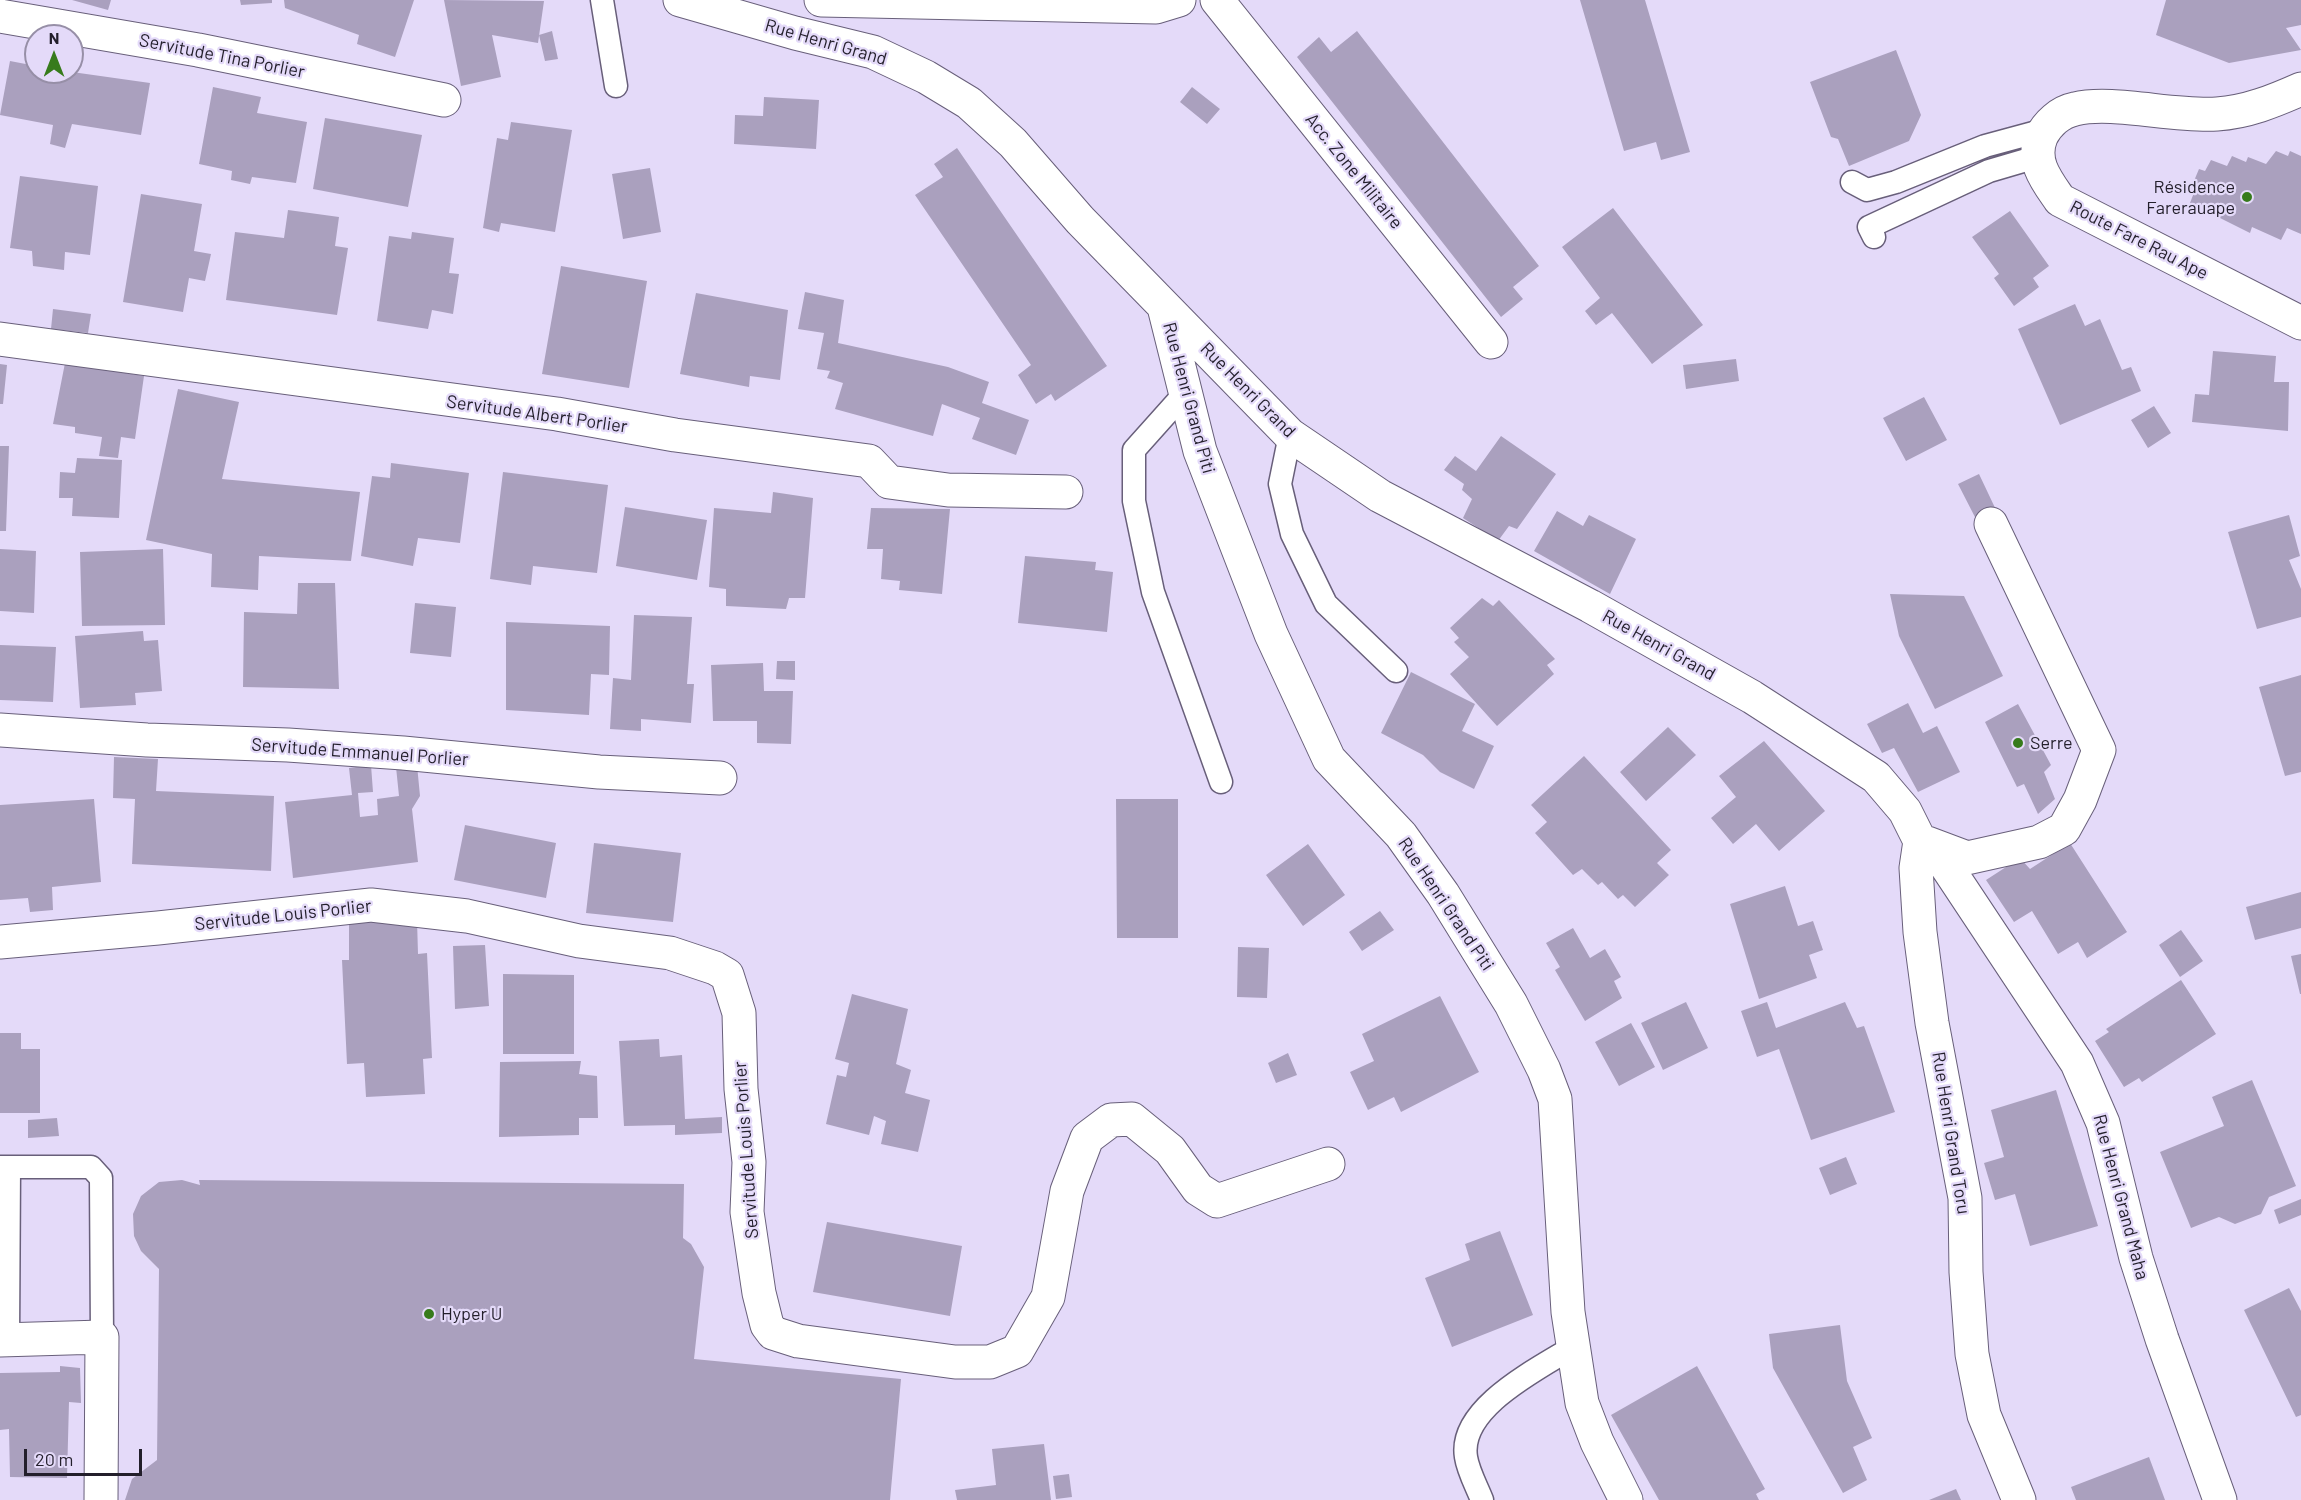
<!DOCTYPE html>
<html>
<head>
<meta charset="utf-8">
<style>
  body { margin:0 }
  #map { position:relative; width:2301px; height:1500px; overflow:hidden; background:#e4daf9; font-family:Barlow,sans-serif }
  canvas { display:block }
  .north { position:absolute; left:24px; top:24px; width:60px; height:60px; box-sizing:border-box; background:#e4daf9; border:2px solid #978fa7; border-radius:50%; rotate:0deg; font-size:16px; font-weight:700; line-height:24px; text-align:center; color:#231f2b }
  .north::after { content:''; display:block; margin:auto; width:21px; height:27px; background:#377b1c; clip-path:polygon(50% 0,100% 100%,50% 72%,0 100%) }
  .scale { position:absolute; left:24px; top:1449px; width:118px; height:27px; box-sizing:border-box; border:3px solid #231f2b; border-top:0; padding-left:8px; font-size:18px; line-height:21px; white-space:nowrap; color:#231f2b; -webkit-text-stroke:4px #e4daf9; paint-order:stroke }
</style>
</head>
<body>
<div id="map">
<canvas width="2301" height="1500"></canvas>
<div class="north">N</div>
<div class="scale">20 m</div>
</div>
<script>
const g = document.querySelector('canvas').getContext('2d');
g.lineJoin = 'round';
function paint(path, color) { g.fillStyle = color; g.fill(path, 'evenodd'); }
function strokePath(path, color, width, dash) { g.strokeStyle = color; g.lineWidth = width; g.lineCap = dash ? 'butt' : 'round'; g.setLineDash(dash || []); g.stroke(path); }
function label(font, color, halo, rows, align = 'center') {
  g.font = font + ' Barlow,sans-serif'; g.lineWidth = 4.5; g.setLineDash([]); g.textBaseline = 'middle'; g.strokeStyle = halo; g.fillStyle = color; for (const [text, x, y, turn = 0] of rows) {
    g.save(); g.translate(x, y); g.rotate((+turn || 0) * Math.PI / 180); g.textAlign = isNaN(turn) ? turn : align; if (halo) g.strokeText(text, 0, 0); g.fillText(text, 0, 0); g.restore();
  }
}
paint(new Path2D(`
  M72,0H111L108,10Z
  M240,0H272V3L241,5Z
  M284,0H414L395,57L357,44L359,35L285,8Z
  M444,0L544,1L538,43L492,35L501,77L461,86Z
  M1580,0H1645L1690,152L1661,160L1656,142L1624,151Z
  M2166,0H2301V25L2286,28L2301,50L2229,63L2156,35Z
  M552,31L558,59L545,61L539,35Z
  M1357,31L1539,266L1513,287L1523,299L1501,317L1297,57L1319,37L1331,52Z
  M1896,50L1921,115L1909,141L1849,166L1838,139L1831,137L1810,82Z
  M10,61L36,66V72H72L150,83L141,135L72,124L65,148L50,144L53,125L0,115Z
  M213,87L261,97L257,113L307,122L296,183L252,177L250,184L231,180L232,171L199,164Z
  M1192,87L1220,109L1207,124L1180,102Z
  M764,97L819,100L816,149L734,144L735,115L763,116Z
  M325,118L422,135L408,207L313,189Z
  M511,122L572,130L555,232L501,223L499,232L483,228L497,138L508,140Z
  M957,148L1107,366L1055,401L1051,394L1036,404L1018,375L1031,365L915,195L943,177L934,164Z
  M2276,151L2288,156L2290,151L2301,156V234L2287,228L2281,240L2252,227L2250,233L2190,203L2195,190L2191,188L2199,169L2205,171L2211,160L2227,166L2232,156L2246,162L2248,157L2266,164Z
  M650,168L661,232L623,239L612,174Z
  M20,176L98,186L90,255L65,252L64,270L33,266L32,251L10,248Z
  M141,194L202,204L194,251L211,254L205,281L189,278L183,312L123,302Z
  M1613,208L1703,325L1652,364L1612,313L1596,325L1585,311L1600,298L1562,247Z
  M288,210L339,217L335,246L348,248L337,315L226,300L235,232L284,238Z
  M2010,211L2049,266L2033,278L2039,287L2014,306L1994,278L1999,274L1972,237Z
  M412,232L454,238L449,273L459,274L453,314L432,310L428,329L377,321L389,236L411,239Z
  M561,266L647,281L629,388L542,374Z
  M805,292L844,300L838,343L948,367L989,382L982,403L1029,420L1016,455L972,439L980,418L942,404L933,436L835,409L843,383L827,378L830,371L817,369L824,333L798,329Z
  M696,293L788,310L780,380L750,376L749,387L680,374Z
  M2075,304L2085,326L2100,319L2122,370L2131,367L2141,391L2060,425L2018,329Z
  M53,309L91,314L88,333L51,329Z
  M2213,351L2276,356L2274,382H2289L2288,431L2192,422L2195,394L2209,395Z
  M1736,359L1739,381L1686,389L1683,365Z
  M65,363L144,376L135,439L121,437L118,458L99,456L102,437L75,433V427L53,424Z
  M0,364L7,365L3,404H0Z
  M178,389L239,402L222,479L360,492L351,561L259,556L258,590L211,587L212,554L146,540Z
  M1924,397L1947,440L1906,461L1883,418Z
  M2154,406L2171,433L2148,448L2131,420Z
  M1501,436L1556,474L1517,529L1509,526L1498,541L1463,518L1472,499L1462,490L1464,484L1444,470L1455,456L1476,471Z
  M0,446H9L6,531H0Z
  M77,458L122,460L119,518L72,516L73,498H59L60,472L75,473Z
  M391,463L469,473L460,543L418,538L413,566L361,556L372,476L390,478Z
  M503,472L608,485L597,573L533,566L531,585L490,579Z
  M1979,474L1997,512L1977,521L1958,484Z
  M773,492L813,498L805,598H789L786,609L726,606V589L709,587L714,508L771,513Z
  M625,507L707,520L697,580L616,566Z
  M871,508L950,509L942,594L899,590L900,581L881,579L883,549H867Z
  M1557,511L1583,526L1589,515L1636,539L1610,594L1534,551Z
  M2289,515L2300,556L2289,560L2301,589V617L2257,629L2228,532Z
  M0,549L36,551L34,613L0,611Z
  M163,549L165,625L82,626L80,552Z
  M1025,556L1096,562L1095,570L1113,572L1107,632L1018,623Z
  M298,583H335L339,689L243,687L244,612L297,614Z
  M1890,594L1964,596L2003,676L1935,709L1899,636Z
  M1482,598L1493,606L1499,600L1555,659L1547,665L1554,674L1497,726L1450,674L1469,657L1454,642L1459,638L1450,628Z
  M415,603L456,607L451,657L410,653Z
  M634,615L692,617L687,684H694L691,723L641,719V731L610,729L613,678L631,680Z
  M506,622L610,626L609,675L591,674L589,715L506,710Z
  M143,631L144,641L158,640L162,691L135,693L136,705L80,708L75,636Z
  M0,645L56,647L53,702L0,700Z
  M777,661H795V680L776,679Z
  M763,663L764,691H793L791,744L757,743V721H713L711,665Z
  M1411,672L1475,704L1462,731L1494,746L1474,789L1440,772L1423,755L1381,733Z
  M2301,675V772L2285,776L2259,687Z
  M1908,703L1923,733L1937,726L1960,772L1918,792L1894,748L1882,753L1867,724Z
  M2018,704L2051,765L2044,772L2055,799L2038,814L2024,784L2017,787L1985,722Z
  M1668,727L1696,755L1646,801L1620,772Z
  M1764,741L1825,811L1779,851L1756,824L1733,844L1711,818L1736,797L1719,776Z
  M1584,756L1671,850L1657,863L1669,875L1635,907L1623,895L1618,899L1602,882L1598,885L1582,869L1573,875L1535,833L1547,822L1531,805Z
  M114,757L158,759L156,791L274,796L271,871L132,864L135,799L113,798Z
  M371,765L373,792L358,793L360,817L378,815L377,799L399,796L396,767L417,765L420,796L412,809L418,862L293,878L285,802L352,795L349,768Z
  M94,799L101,882L52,887L53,910L30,912L28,898L0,900V805Z
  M1116,799H1178V938H1117Z
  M465,825L556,843L546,898L454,880Z
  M594,843L681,853L673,922L586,913Z
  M2070,843L2127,932L2087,958L2078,942L2058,954L2032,911L2014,922L1986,880L2020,858L2030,869Z
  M1308,844L1345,895L1303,926L1266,875Z
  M1785,886L1798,926L1813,921L1823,950L1809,955L1817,978L1759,999L1730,904Z
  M2301,892V928L2255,940L2246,907Z
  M1380,911L1394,930L1362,951L1349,932Z
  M417,920L418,954L427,953L432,1058L423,1059L425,1094L366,1097L364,1063L347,1064L342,960H349V922Z
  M1573,928L1590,958L1605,949L1621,977L1614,981L1622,998L1585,1021L1555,970L1560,967L1546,943Z
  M2181,930L2203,961L2180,977L2159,945Z
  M485,945L489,1006L455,1009L453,946Z
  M1238,947L1269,948L1267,998L1237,997Z
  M2301,954V994H2300L2291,956Z
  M503,974L574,975V1054H503Z
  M2181,980L2216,1034L2142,1082L2139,1078L2124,1087L2095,1041L2109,1032L2106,1029Z
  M852,994L908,1009L896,1064L911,1070L905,1093L930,1100L918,1152L881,1144L886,1121L874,1116L869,1135L826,1124L837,1075L846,1077L849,1063L835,1059Z
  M1440,996L1479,1072L1401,1112L1394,1097L1368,1110L1350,1072L1374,1061L1362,1034Z
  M1686,1002L1708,1048L1663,1070L1641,1023Z
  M1767,1002L1776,1028L1845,1002L1857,1028L1864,1026L1895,1112L1811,1140L1779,1049L1757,1057L1741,1011Z
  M1631,1023L1655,1067L1619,1086L1595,1042Z
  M0,1033H21V1049H40V1113H0Z
  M659,1039L660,1057L682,1055L685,1119L722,1117V1133L675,1135V1125L624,1126L619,1041Z
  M1288,1053L1297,1075L1276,1083L1268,1063Z
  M581,1061L579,1074L597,1076L598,1118H579V1135L499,1137L500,1062Z
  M2252,1080L2296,1186L2269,1197L2261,1214L2235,1224L2219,1217L2191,1228L2160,1152L2224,1126L2212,1097Z
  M2056,1090L2098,1226L2030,1246L2015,1194L1995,1200L1984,1163L2004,1157L1991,1110Z
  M57,1118L59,1136L28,1138V1120Z
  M1846,1157L1857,1184L1830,1195L1819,1168Z
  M182,1180L200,1185L199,1180L684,1184L683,1238L691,1244L704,1267L694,1359L901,1379L890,1500H125L132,1479L157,1460L159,1269L141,1251L134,1236L133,1214L141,1196L159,1182Z
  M2301,1199V1215L2279,1224L2274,1210Z
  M827,1222L962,1246L950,1316L813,1292Z
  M1500,1231L1533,1315L1452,1347L1425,1278L1470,1260L1465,1244Z
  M2289,1288L2301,1311V1415L2296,1417L2244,1310Z
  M1840,1325L1847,1381L1872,1438L1853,1447L1867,1480L1843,1493L1773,1368L1769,1334Z
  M60,1366L80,1368L81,1403L69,1402L67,1478L10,1477L9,1429L0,1430V1373L60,1372Z
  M1697,1366L1765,1489L1756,1494L1759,1500H1659L1611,1415Z
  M1044,1444L1051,1500H957L955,1490L996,1485L992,1449Z
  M2149,1457L2165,1500H2076L2071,1487Z
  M1069,1474L1072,1497L1056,1499L1053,1476Z
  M1956,1489L1961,1500H1929Z`), '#aaa0be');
const service = new Path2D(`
  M602,0L616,86
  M1852,182L1867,190L1896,182L1985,146L2044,130
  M1874,237L1869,227L1989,171L2040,156
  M1185,393L1134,450V501L1153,592L1221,782
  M1290,435L1280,484L1292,534L1326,604L1396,671
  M0,1167H91L101,1178L102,1337
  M8,1339L9,1167
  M1482,1500C1477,1487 1468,1471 1466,1457C1458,1408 1538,1369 1573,1347`);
const minor = new Path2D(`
  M680,0L795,33L873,52L926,77L969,103L1013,143L1080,220L1290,435L1380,496L1590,606L1752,697L1876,777L1905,811L1920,841L1939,855L2077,1063L2103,1123L2136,1258L2162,1339L2220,1500
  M821,0L1156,7L1179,0
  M1217,0L1491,342
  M0,16L198,50L444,100
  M1164,307L1200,451L1271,634L1329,759L1401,835L1443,894L1511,1004L1544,1070L1555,1099L1568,1312L1582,1403L1597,1442L1626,1500
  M0,339L557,414L675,435L869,461L889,482L948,490L1066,492
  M0,730L147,740L288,745L403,753L599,772L720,778
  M1920,841L1916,868L1920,932L1932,1023L1965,1198L1966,1272L1972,1354L1984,1415L2019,1500
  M1927,843L1967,858L2039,842L2064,829L2080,800L2099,750L1991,524
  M0,942L158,928L371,905L467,916L579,941L670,953L715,968L727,975L739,1013L741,1089L749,1162L747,1212L759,1293L767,1325L773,1333L798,1341L955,1362H990L1017,1351L1048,1297L1067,1191L1087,1138L1111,1120L1132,1119L1170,1150L1198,1189L1217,1201L1328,1164
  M0,1340L102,1337L101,1500`);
const secondary = new Path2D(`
  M2301,89C2274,101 2247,112 2217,114C2174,117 2112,100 2075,109C2060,112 2047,124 2041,137C2031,162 2047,181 2060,200L2301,323`);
strokePath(service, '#685f7a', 25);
strokePath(minor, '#685f7a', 35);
strokePath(secondary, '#685f7a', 35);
strokePath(service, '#fff', 22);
strokePath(minor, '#fff', 33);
strokePath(secondary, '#fff', 33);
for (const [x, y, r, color] of [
  [2247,197,6,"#377b1c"],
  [2018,743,6,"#377b1c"],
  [429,1314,6,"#377b1c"]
]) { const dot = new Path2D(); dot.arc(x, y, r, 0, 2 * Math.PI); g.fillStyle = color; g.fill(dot); strokePath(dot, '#e4daf9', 2); }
label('18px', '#231f2b', '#e4daf9', [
  ["Rue Henri Grand",826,42,16],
  ["Servitude Tina Porlier",222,56,11],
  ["Acc. Zone Militaire",1354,171,51],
  ["Route Fare Rau Ape",2139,240,27],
  ["Rue Henri Grand",1248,390,45],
  ["Rue Henri Grand Piti",1189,398,75],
  ["Servitude Albert Porlier",537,414,8],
  ["Rue Henri Grand",1659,645,29],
  ["Servitude Emmanuel Porlier",360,752,4],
  ["Rue Henri Grand Piti",1446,904,56],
  ["Servitude Louis Porlier",283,915,-6],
  ["Rue Henri Grand Toru",1951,1133,81],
  ["Servitude Louis Porlier",746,1150,-94],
  ["Rue Henri Grand Maha",2121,1197,75]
]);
label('18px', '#231f2b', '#e4daf9', [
  ["Résidence",2235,187,"right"],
  ["Farerauape",2235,208,"right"],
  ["Serre",2030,743],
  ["Hyper U",441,1314]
], 'left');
</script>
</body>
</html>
